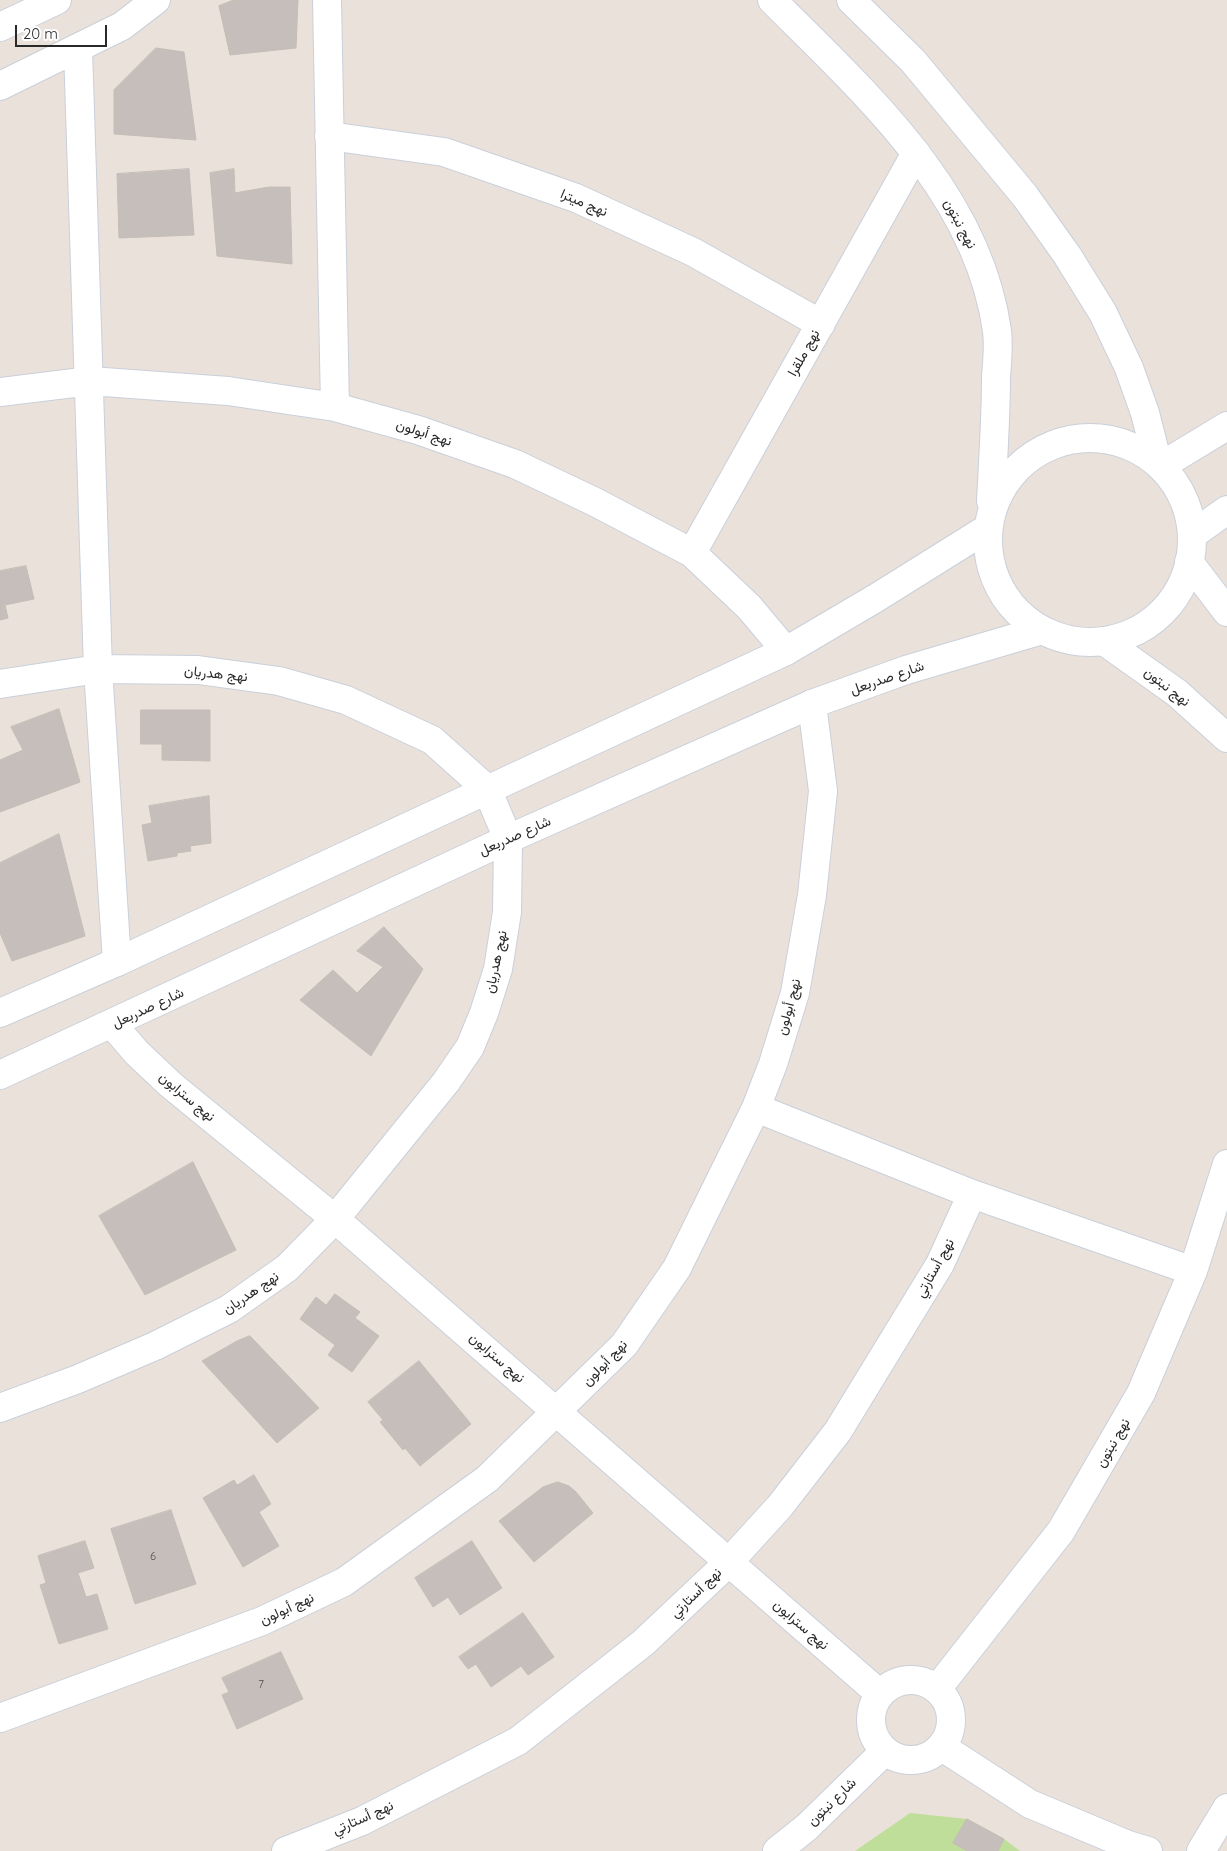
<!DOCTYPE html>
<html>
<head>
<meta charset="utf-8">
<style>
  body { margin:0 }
  #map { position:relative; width:1227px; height:1851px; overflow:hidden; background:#eae1db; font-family:Quicksand,sans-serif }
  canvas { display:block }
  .scale { position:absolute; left:15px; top:25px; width:92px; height:22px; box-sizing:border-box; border:2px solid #292929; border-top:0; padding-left:6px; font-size:15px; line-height:18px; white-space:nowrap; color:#292929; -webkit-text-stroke:4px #fff; paint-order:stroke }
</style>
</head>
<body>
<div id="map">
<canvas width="1227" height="1851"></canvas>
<div class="scale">20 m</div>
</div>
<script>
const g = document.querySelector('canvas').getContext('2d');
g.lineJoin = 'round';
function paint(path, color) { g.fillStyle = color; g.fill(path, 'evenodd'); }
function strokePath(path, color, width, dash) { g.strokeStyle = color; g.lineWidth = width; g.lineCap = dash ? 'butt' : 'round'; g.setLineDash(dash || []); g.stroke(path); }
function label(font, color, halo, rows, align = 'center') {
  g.font = font + ' Quicksand,Vazirmatn,sans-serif'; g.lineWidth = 4; g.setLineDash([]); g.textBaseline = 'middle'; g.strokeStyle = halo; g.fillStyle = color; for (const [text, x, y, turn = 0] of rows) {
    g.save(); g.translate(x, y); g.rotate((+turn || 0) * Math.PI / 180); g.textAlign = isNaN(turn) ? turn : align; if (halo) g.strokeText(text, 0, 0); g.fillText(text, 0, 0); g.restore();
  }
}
paint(new Path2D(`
  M910,1813L967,1819L1004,1839L1020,1851H855Z`), '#bfde9a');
const building = new Path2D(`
  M234,0H298L296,48L230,55L219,6Z
  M156,48L184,52L196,140L114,134V90Z
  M189,169L194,235L119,238L117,174Z
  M234,169L235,193L269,187H290L292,264L217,256L210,173Z
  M26,566L34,599L5,605L8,618L0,620V571Z
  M59,709L80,782L0,812V760L23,750L11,727Z
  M141,710H210V761L162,760V744H141Z
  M209,796L211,843L190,846L191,851L177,853V856L148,861L142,825L152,823L149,806Z
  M59,834L85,936L12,961L0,933V863Z
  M384,927L423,969L371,1056L300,1000L333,970L357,993L383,967L357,951Z
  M193,1162L236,1250L145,1295L99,1216Z
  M335,1294L360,1312L355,1318L379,1336L352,1372L328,1355L335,1345L300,1319L316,1297L326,1305Z
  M250,1336L319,1408L277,1443L202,1361L237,1341Z
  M419,1361L471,1424L420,1466L405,1448L403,1450L380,1422L383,1420L368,1402Z
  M254,1475L271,1504L259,1512L279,1546L243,1567L203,1498L234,1480L237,1485Z
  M558,1482L569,1486L576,1492L593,1513L534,1562L499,1521L543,1487Z
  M171,1510L196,1584L135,1604L111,1529Z
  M85,1541L94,1568L78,1573L86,1597L97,1594L108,1629L59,1644L40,1585L46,1583L38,1556Z
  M472,1541L502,1588L460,1615L448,1597L433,1607L415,1578Z
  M523,1613L554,1657L528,1675L521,1666L491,1687L476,1664L468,1669L459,1657Z
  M281,1652L303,1699L237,1729L222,1695L229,1692L222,1678Z
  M967,1819L1004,1839L998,1851H967L953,1843Z`);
paint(building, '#c6bebb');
strokePath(building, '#c5bcb5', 1);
const minor = new Path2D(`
  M327,0L335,407
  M0,27L57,0
  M78,49L98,669L117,962
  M0,86L122,26L156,0
  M329,136L444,152L576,198L693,252L821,324
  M0,392L90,381L228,391L335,407L418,430L515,464L595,502L692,553L749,607L786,651
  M692,553L916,153
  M1189,562L1227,612
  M1104,641L1177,693L1227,738
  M0,684L98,669L198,670L279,681L346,700L432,740L487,789L508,839L507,912L498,969L484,1013L470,1047L446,1082L335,1219L287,1268L229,1309L155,1346L78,1379L0,1408
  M112,1024L137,1053L171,1085L335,1219L880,1694
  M756,1108L972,1194L1193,1271
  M871 1720a40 40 0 1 1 80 0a40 40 0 1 1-80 0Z
  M937,1689L1061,1531L1141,1393L1193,1271L1227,1164
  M0,1718L262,1621L344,1582L487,1479L624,1345L677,1268L756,1108L773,1064L795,993L812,895L823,791L812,704
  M942,1747L1030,1804L1128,1845L1148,1851
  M286,1851L362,1821L518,1741L643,1643L728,1563L780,1506L838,1431L940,1264L972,1194
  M777,1851L807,1827L885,1751
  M1201,1851L1227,1808`);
const tertiary = new Path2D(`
  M772,0C865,93 978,193 997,331C999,346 997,362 996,377C996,418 993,460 991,501
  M851,0L913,61L1025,196L1067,255L1103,313L1129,368L1145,413L1158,464
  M988 540a102 102 0 1 1 204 0a102 102 0 1 1-204 0Z
  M1161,466L1227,426
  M1192,535L1227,510
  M0,1013L117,962L786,651L876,598L988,528
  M0,1075L508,839L812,704L906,670L1042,630`);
strokePath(minor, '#c9d0da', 30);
strokePath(tertiary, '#c9d0da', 30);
strokePath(minor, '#fff', 28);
strokePath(tertiary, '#fff', 28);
label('11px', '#504e4e', null, [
  ["6",153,1557],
  ["7",261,1685]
]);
label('14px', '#292929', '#fff', [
  ["نهج ميترا",584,203,23],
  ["نهج نبتون",960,224,62],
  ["نهج ملقرا",804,353,-61],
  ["نهج أبولون",424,433,18],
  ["نهج هدريان",216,674,6],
  ["شارع صدربعل",887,678,-19],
  ["نهج نبتون",1167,687,38],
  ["شارع صدربعل",515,836,-24],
  ["نهج هدريان",496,962,-78],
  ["نهج أبولون",789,1007,-75],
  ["شارع صدربعل",148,1008,-25],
  ["نهج سترابون",187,1097,40],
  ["نهج أستارتي",935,1268,-61],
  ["نهج هدريان",251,1293,-34],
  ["نهج سترابون",497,1358,41],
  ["نهج أبولون",605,1363,-46],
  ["نهج نبتون",1113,1443,-60],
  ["نهج أستارتي",696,1593,-44],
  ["نهج أبولون",287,1609,-25],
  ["نهج سترابون",801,1625,41],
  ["شارع نبتون",832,1802,-44],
  ["نهج أستارتي",363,1818,-24]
]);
</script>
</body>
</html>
